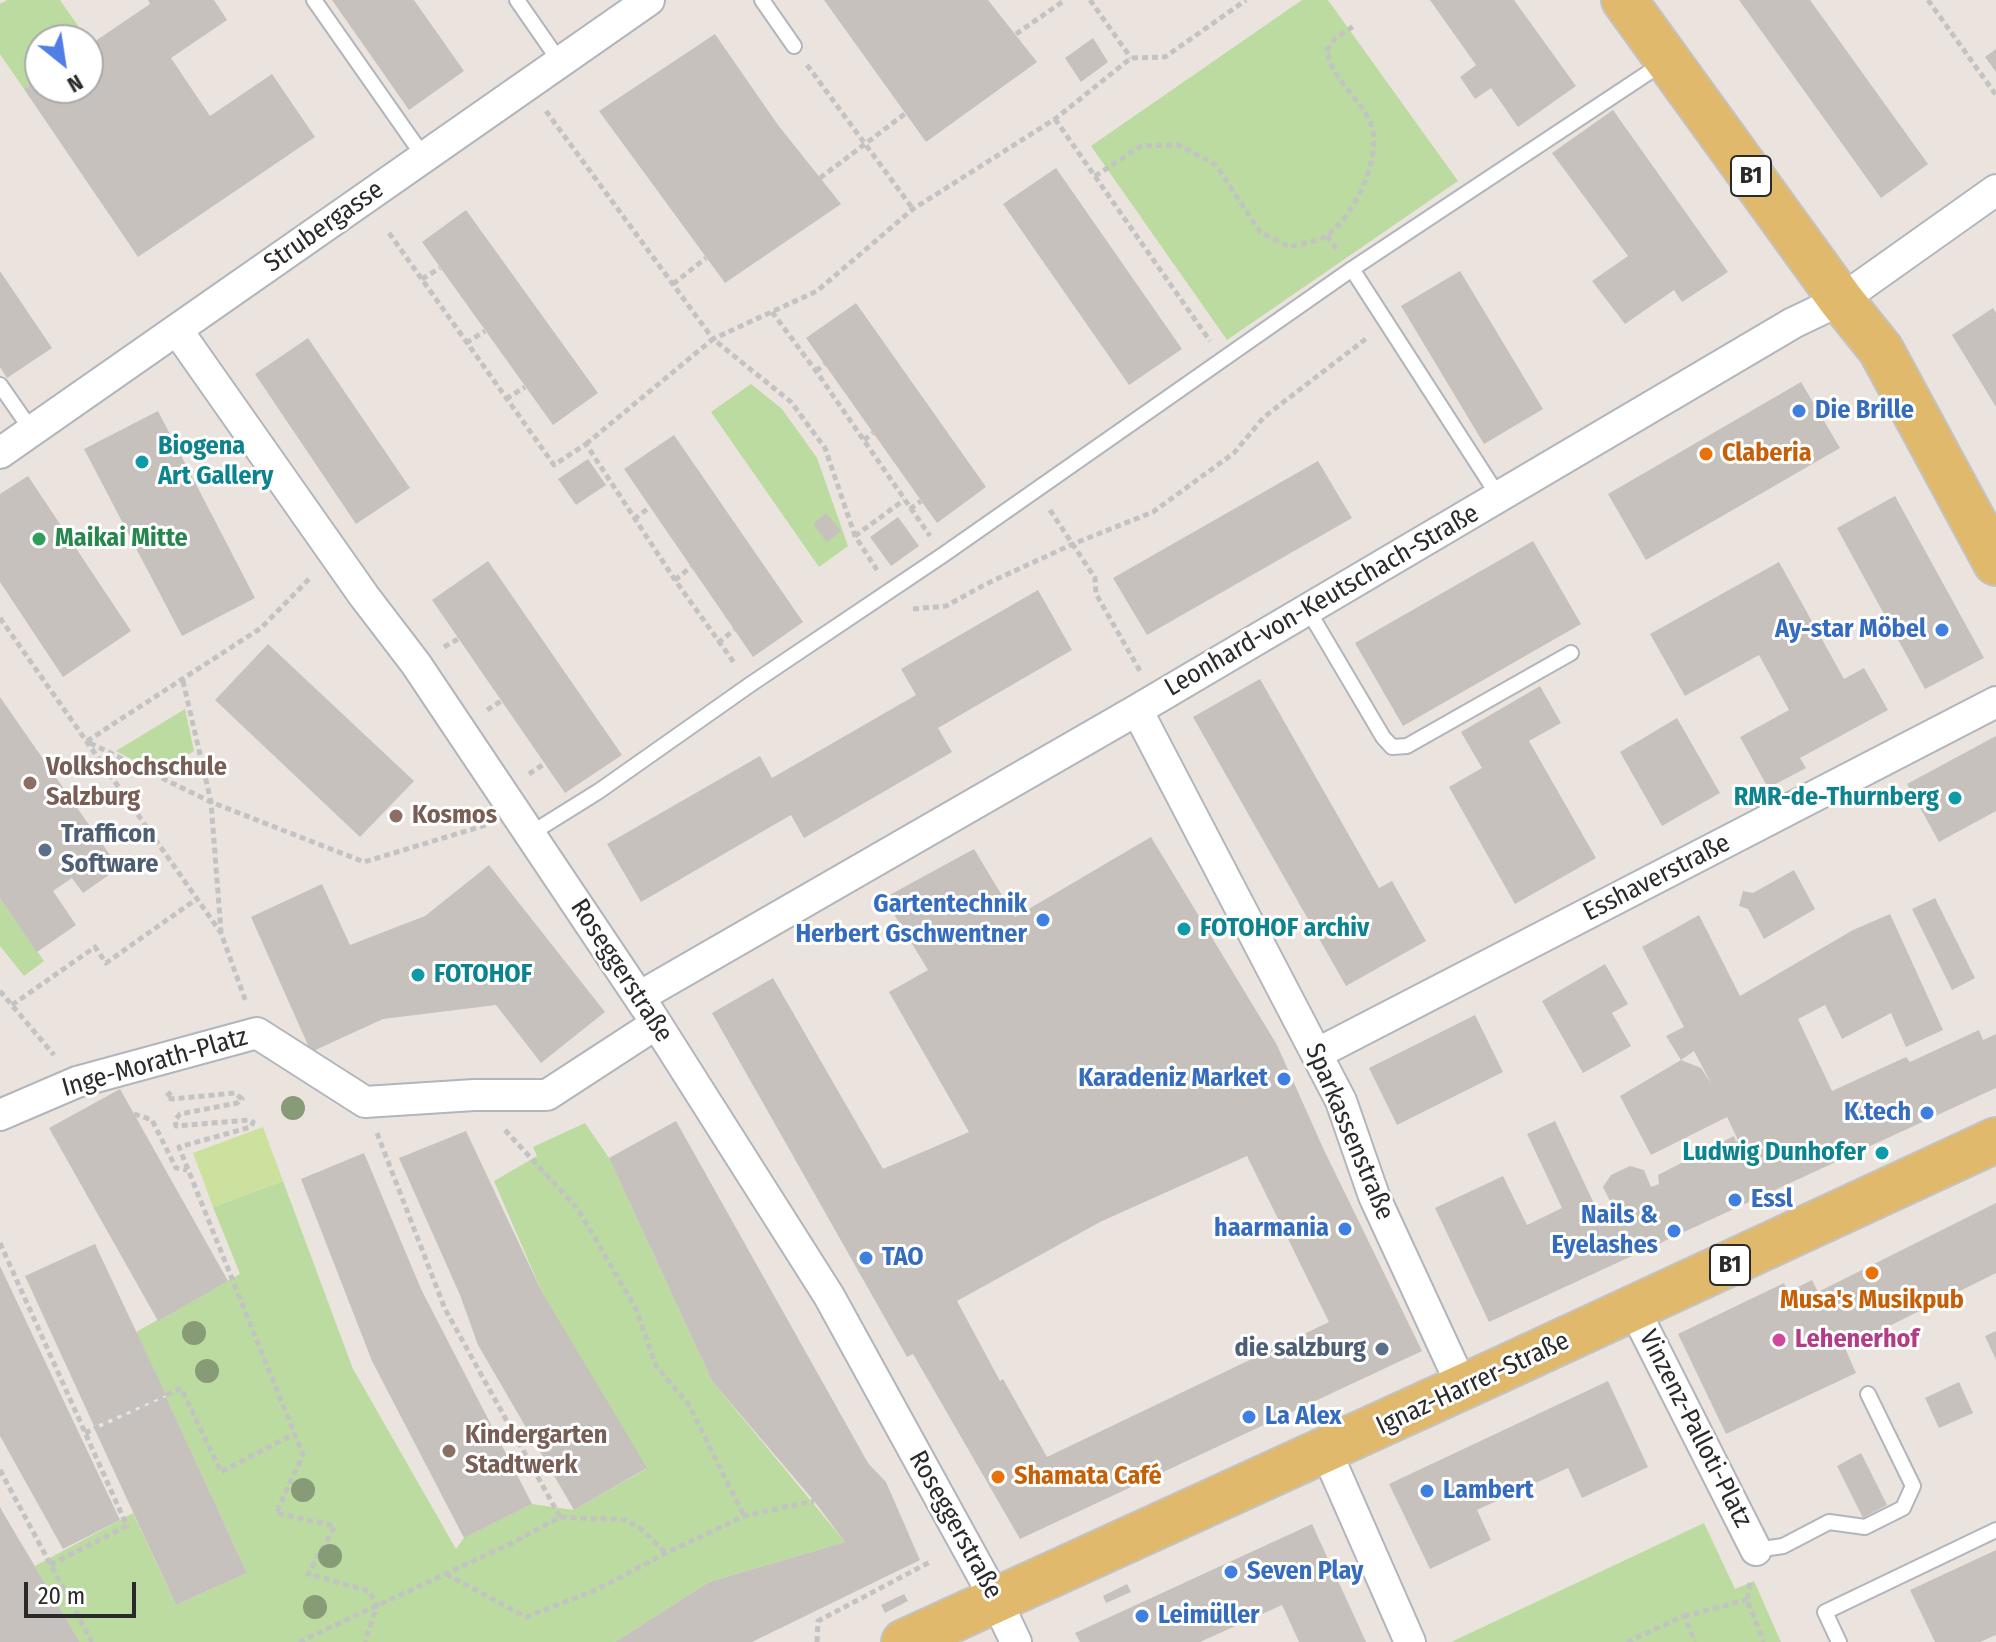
<!DOCTYPE html>
<html>
<head>
<meta charset="utf-8">
<style>
  body { margin:0 }
  #map { position:relative; width:1996px; height:1642px; overflow:hidden; background:#ebe4de; font-family:"Fira Sans Condensed",sans-serif }
  canvas { display:block }
  .north { position:absolute; left:24px; top:24px; width:80px; height:80px; box-sizing:border-box; background:#fff; border:2px solid #aaa; border-radius:50%; rotate:150deg; font-size:22px; font-weight:700; line-height:32px; text-align:center; color:#2a2a2a }
  .north::after { content:''; display:block; margin:auto; width:28px; height:36px; background:#507de6; clip-path:polygon(50% 0,100% 100%,50% 72%,0 100%) }
  .scale { position:absolute; left:24px; top:1582px; width:112px; height:36px; box-sizing:border-box; border:4px solid #2a2a2a; border-top:0; padding-left:10px; font-size:24px; line-height:28px; white-space:nowrap; color:#2a2a2a; -webkit-text-stroke:6px #fff; paint-order:stroke }
</style>
</head>
<body>
<div id="map">
<canvas width="1996" height="1642"></canvas>
<div class="north">N</div>
<div class="scale">20 m</div>
</div>
<script>
const g = document.querySelector('canvas').getContext('2d');
g.lineJoin = 'round';
function paint(path, color) { g.fillStyle = color; g.fill(path, 'evenodd'); }
function strokePath(path, color, width, dash) { g.strokeStyle = color; g.lineWidth = width; g.lineCap = dash ? 'butt' : 'round'; g.setLineDash(dash || []); g.stroke(path); }
function label(font, color, halo, rows, align = 'center') {
  g.font = font + ' "Fira Sans Condensed",sans-serif'; g.lineWidth = 6; g.setLineDash([]); g.textBaseline = 'middle'; g.strokeStyle = halo; g.fillStyle = color; for (const [text, x, y, turn = 0] of rows) {
    g.save(); g.translate(x, y); g.rotate((+turn || 0) * Math.PI / 180); g.textAlign = isNaN(turn) ? turn : align; if (halo) g.strokeText(text, 0, 0); g.fillText(text, 0, 0); g.restore();
  }
}
paint(new Path2D(`
  M7,0H60L88,40H40V79L24,89L0,54V4Z
  M1302,0H1328L1458,181L1227,340L1091,146Z
  M751,384L782,409L817,458L848,546L819,567L711,412Z
  M185,709L194,751L158,773L116,751Z
  M0,898L44,961L24,976L0,946Z
  M585,1123L609,1158L712,1381L845,1542L709,1582L615,1642H80L35,1566L133,1513L176,1605L247,1573L136,1332L240,1274L213,1207L283,1181L353,1369L456,1549L464,1538L532,1504L574,1510L646,1469L541,1290L494,1181L537,1156L533,1147Z
  M1704,1523L1735,1589L1754,1581L1781,1642H1451Z`), '#bbdba0');
paint(new Path2D(`
  M263,1127L283,1181L213,1207L193,1153Z`), '#cce19d');
paint(new Path2D(`
  M148,0H214L227,20L171,58L210,116L272,74L315,137L138,257L24,89L40,79V88H88V46L150,4Z
  M332,0H414L464,71L409,110Z
  M824,0H988L1037,62L926,142Z
  M1430,0H1514L1576,86L1518,127L1491,88L1475,99L1460,77L1476,65Z
  M1739,0H1810L1928,164L1881,198Z
  M715,34L778,125L841,204L725,283L599,111Z
  M1093,38L1108,62L1081,82L1065,58Z
  M1996,49V72L1985,57Z
  M1613,110L1728,272L1682,302L1674,290L1625,324L1592,281L1628,256L1552,153Z
  M1056,168L1182,349L1129,385L1003,204Z
  M466,210L598,393L553,425L422,242Z
  M0,271L52,348L7,378L0,367Z
  M1460,271L1543,409L1484,444L1401,306Z
  M856,303L986,487L937,523L806,338Z
  M1993,308L1996,313V407L1952,335Z
  M308,338L410,488L356,524L255,374Z
  M1801,382L1840,448L1646,560L1608,494Z
  M158,411L255,598L182,636L84,449Z
  M674,435L803,622L753,657L624,469Z
  M588,459L606,485L576,505L558,479Z
  M1318,461L1352,518L1147,635L1113,578Z
  M28,476L131,631L63,677L0,582V494Z
  M1895,496L1984,658L1925,689L1837,528Z
  M826,513L841,531L827,542L813,524Z
  M898,517L919,546L891,566L870,537Z
  M1533,541L1581,624L1403,726L1355,643Z
  M488,561L622,755L565,793L432,600Z
  M1779,562L1844,679L1864,668L1888,710L1800,758L1806,768L1768,788L1740,737L1789,710L1759,655L1685,696L1650,634Z
  M1038,590L1072,650L938,728L952,752L804,838L791,815L641,902L607,844L760,756L772,778L916,695L901,669Z
  M268,644L414,781L360,837L215,700Z
  M1260,679L1379,888L1392,881L1426,941L1346,986L1193,717Z
  M1540,686L1561,723L1529,741L1596,858L1515,904L1449,787L1482,768L1461,732Z
  M0,697L119,868L83,893L72,878L53,891L76,925L37,952L0,898Z
  M1677,718L1720,793L1662,826L1620,752Z
  M1996,736V811L1939,842L1907,784Z
  M1151,837L1277,1045L1323,1148L1422,1351L1020,1539L913,1354L907,1357L712,1013L773,978L883,1169L969,1132L889,992L928,970L884,898L974,849L1015,917ZM1247,1156L1329,1322L1047,1457L1003,1379L1000,1381L957,1301L1100,1222Z
  M489,865L605,1012L541,1063L496,1005L383,1019L311,1052L251,917L322,884L350,945L425,916Z
  M1794,870L1815,909L1764,939L1748,909L1739,906L1743,891L1753,893Z
  M1935,898L1975,978L1952,990L1912,909Z
  M1890,914L1943,1030L1906,1047L1891,1013L1842,1039L1825,1005L1798,1019L1832,1091L1906,1057L1910,1062L1979,1030L1983,1040L1996,1034V1088L1489,1322L1435,1208L1503,1176L1527,1225L1562,1208L1527,1134L1555,1121L1598,1212L1612,1205L1603,1187L1611,1175L1630,1166L1644,1170L1651,1187L1659,1184L1658,1175L1734,1136L1736,1142L1738,1140L1727,1117L1651,1155L1620,1096L1681,1060L1701,1068L1712,1085L1694,1051L1681,1060L1666,1036L1684,1027L1642,947L1699,915L1740,996L1853,930Z
  M1605,964L1628,1004L1612,1013L1631,1046L1583,1073L1542,1001Z
  M1475,1015L1503,1072L1397,1125L1369,1068Z
  M120,1089L228,1281L158,1321L49,1128Z
  M676,1121L868,1463L886,1482L920,1560L752,1642H615L709,1582L845,1542L814,1501L712,1381L609,1158Z
  M466,1131L541,1290L647,1468L574,1510L478,1345L460,1295L399,1158Z
  M364,1153L421,1289L532,1504L464,1538L372,1361L301,1179Z
  M1996,1203V1273L1845,1348L1856,1373L1726,1434L1678,1334L1784,1283L1788,1292L1812,1280L1818,1292Z
  M95,1244L166,1395L94,1426L25,1276Z
  M0,1266L120,1520L63,1549L0,1436Z
  M1996,1331V1360L1985,1336Z
  M1608,1381L1648,1467L1582,1498L1568,1468L1477,1510L1491,1540L1430,1569L1389,1484Z
  M1959,1382L1973,1413L1939,1428L1925,1398Z
  M166,1397L247,1573L176,1605L95,1430Z
  M1861,1453L1887,1505L1863,1518L1837,1466Z
  M0,1507L5,1516L80,1642H0Z
  M1312,1524L1366,1642H1299L1282,1605L1200,1642H1080L1075,1633Z
  M1996,1550V1635L1980,1642H1935L1910,1590Z
  M1127,1584L1131,1592L1106,1603L1103,1596Z
  M904,1594L908,1601L885,1613L881,1605Z`), '#c6c1bd');
const lane = new Path2D(`
  M314,0L424,157
  M517,0L560,62
  M762,0L794,46
  M1352,269L1499,497
  M0,385L32,431
  M1308,610L1383,737L1392,747L1407,746L1571,653
  M530,834L599,791L751,684L943,555L1352,269L1663,63
  M1756,1550L1783,1546L1829,1522L1865,1527L1903,1508L1913,1486L1868,1394
  M1839,1642L1825,1612L1996,1530`);
const street = new Path2D(`
  M177,330L364,596L416,664L649,1012L829,1296L996,1600L1016,1642
  M0,453L649,0
  M1137,710L1341,1101L1374,1196L1463,1388
  M639,997L1137,710L1793,323L1841,300L1996,190
  M1318,1053L1996,702
  M0,1115L77,1082L257,1033L365,1102L474,1095H547L656,1024
  M1634,1309L1756,1550
  M1326,1451L1410,1642`);
const primary = new Path2D(`
  M1624,0L1841,300L1881,350L1996,563
  M904,1642C1269,1476 1633,1310 1996,1140`);
strokePath(lane, '#b1b5bc', 18);
strokePath(street, '#b1b5bc', 34);
strokePath(primary, '#c3c3c3', 48);
strokePath(new Path2D(`
  M1090,0L1131,58
  M1928,0L1996,95
  M1016,34L1065,0
  M807,65L913,209
  M546,111L713,339L817,291L913,209L1055,119L1131,58L1165,57L1246,0
  M1055,119L1210,341
  M1095,176L1141,146L1179,145L1216,165L1260,232L1290,247C1301,243 1317,242 1326,236C1354,218 1386,150 1369,120C1355,93 1336,83 1326,51L1335,39L1355,25
  M820,178L906,113
  M389,233L554,465L586,444L675,580L735,664
  M1327,236L1338,251
  M422,279L440,268
  M673,284L706,258
  M772,312L816,371L930,536
  M466,343L485,331
  M816,371L825,364
  M506,399L525,387
  M864,440L873,433
  M586,444L713,339L791,402L825,448L855,536L877,570
  M910,509L921,501
  M1050,510L1095,578L1096,594L1140,671
  M634,519L649,508
  M855,536L904,500
  M675,580L691,567
  M913,609L946,606L986,584L1073,544L1153,512L1234,453L1264,417L1367,338
  M0,618L221,933L246,1002
  M718,643L734,630
  M444,647L458,639
  M183,681L211,802L221,932
  M487,710L501,701
  M87,741L261,628L311,577
  M90,743L211,802L364,862L486,825
  M529,774L544,764
  M0,991L54,1055
  M12,1005L95,947L106,963L198,898
  M171,1092L166,1097L172,1099L235,1093L242,1099L237,1103L180,1114L175,1120L176,1126L249,1120L253,1122L251,1127L179,1147L303,1455L276,1513L335,1526L308,1574L369,1591L377,1606L365,1642
  M134,1114L152,1120L176,1168L187,1170
  M505,1130L578,1209L636,1309L656,1366L689,1405L744,1516
  M377,1133L445,1309L560,1517
  M0,1243L127,1526L50,1565
  M85,1433L181,1388L221,1472L294,1434
  M0,1470L92,1642
  M446,1574L526,1617L598,1589L666,1553L744,1516L814,1501
  M1750,1583L1747,1600L1764,1642
  M1684,1616L1747,1600
  M299,1642L512,1543L560,1517L626,1520L641,1529L666,1553
  M817,1642L818,1621L930,1562
  M1627,1642L1684,1616L1695,1642`), '#c3c3c3', 5, [6, 4]);
strokePath(lane, '#fff', 14);
strokePath(street, '#fff', 30);
strokePath(primary, '#e1b96d', 44);
g.fillStyle = '#879b77';
for (const [x, y] of [
  [293,1108],
  [194,1333],
  [207,1371],
  [303,1490],
  [330,1556],
  [315,1607]
]) { g.beginPath(); g.arc(x, y, 12, 0, 2 * Math.PI); g.fill(); }
for (const [x, y, r, color] of [
  [1799,411,8,"#3f7fe0"],
  [1706,454,8,"#e8710a"],
  [142,462,8,"#0f9aa8"],
  [39,539,8,"#2e9e5b"],
  [1942,630,8,"#3f7fe0"],
  [30,783,8,"#8d6e63"],
  [1955,798,8,"#0f9aa8"],
  [396,816,8,"#8d6e63"],
  [45,850,8,"#5c6f8a"],
  [1043,920,8,"#3f7fe0"],
  [1184,929,8,"#0f9aa8"],
  [418,975,8,"#0f9aa8"],
  [1284,1079,8,"#3f7fe0"],
  [1927,1113,8,"#3f7fe0"],
  [1882,1153,8,"#0f9aa8"],
  [1735,1200,8,"#3f7fe0"],
  [1345,1229,8,"#3f7fe0"],
  [1674,1231,8,"#3f7fe0"],
  [866,1258,8,"#3f7fe0"],
  [1872,1273,8,"#e8710a"],
  [1779,1340,8,"#d1479c"],
  [1382,1349,8,"#5c6f8a"],
  [1249,1417,8,"#3f7fe0"],
  [449,1451,8,"#8d6e63"],
  [998,1477,8,"#e8710a"],
  [1427,1491,8,"#3f7fe0"],
  [1231,1572,8,"#3f7fe0"],
  [1142,1616,8,"#3f7fe0"]
]) { const dot = new Path2D(); dot.arc(x, y, r, 0, 2 * Math.PI); g.fillStyle = color; g.fill(dot); strokePath(dot, '#fff', 3); }
for (const [x, y, w] of [
  [1751,176,40],
  [1730,1265,40]
]) { const box = new Path2D(); box.roundRect(x - w / 2, y - 20, w, 40, 6); g.fillStyle = '#fff'; g.fill(box); strokePath(box, '#2a2a2a', 2); }
label('bold 24px', '#2a2a2a', null, [
  ["B1",1751,176],
  ["B1",1730,1265]
]);
label('26px', '#2a2a2a', '#fff', [
  ["Strubergasse",324,227,-35],
  ["Leonhard-von-Keutschach-Straße",1322,601,-30],
  ["Esshaverstraße",1657,878,-27],
  ["Roseggerstraße",621,971,57],
  ["Inge-Morath-Platz",155,1063,-16],
  ["Sparkassenstraße",1349,1132,67],
  ["Ignaz-Harrer-Straße",1473,1384,-25],
  ["Vinzenz-Palloti-Platz",1695,1429,63],
  ["Roseggerstraße",955,1525,61]
]);
label('bold 26px', '#366cbe', '#fff', [
  ["Die Brille",1815,411],
  ["Ay-star Möbel",1926,630,"right"],
  ["Gartentechnik",1027,905,"right"],
  ["Herbert Gschwentner",1027,935,"right"],
  ["Karadeniz Market",1268,1079,"right"],
  ["K.tech",1911,1113,"right"],
  ["Essl",1751,1200],
  ["Nails &",1658,1216,"right"],
  ["Eyelashes",1658,1246,"right"],
  ["haarmania",1329,1229,"right"],
  ["TAO",882,1258],
  ["La Alex",1265,1417],
  ["Lambert",1443,1491],
  ["Seven Play",1247,1572],
  ["Leimüller",1158,1616]
], 'left');
label('bold 26px', '#0d838f', '#fff', [
  ["Biogena",158,447],
  ["Art Gallery",158,477],
  ["RMR-de-Thurnberg",1939,798,"right"],
  ["FOTOHOF archiv",1200,929],
  ["FOTOHOF",434,975],
  ["Ludwig Dunhofer",1866,1153,"right"]
], 'left');
label('bold 26px', '#c56008', '#fff', [
  ["Claberia",1722,454],
  ["Musa's Musikpub",1872,1301,"center"],
  ["Shamata Café",1014,1477]
], 'left');
label('bold 26px', '#27864d', '#fff', [
  ["Maikai Mitte",55,539]
], 'left');
label('bold 26px', '#785e54', '#fff', [
  ["Volkshochschule",46,768],
  ["Salzburg",46,798],
  ["Kosmos",412,816],
  ["Kindergarten",465,1436],
  ["Stadtwerk",465,1466]
], 'left');
label('bold 26px', '#4e5e75', '#fff', [
  ["Trafficon",61,835],
  ["Software",61,865],
  ["die salzburg",1366,1349,"right"]
], 'left');
label('bold 26px', '#b23c85', '#fff', [
  ["Lehenerhof",1795,1340]
], 'left');
</script>
</body>
</html>
